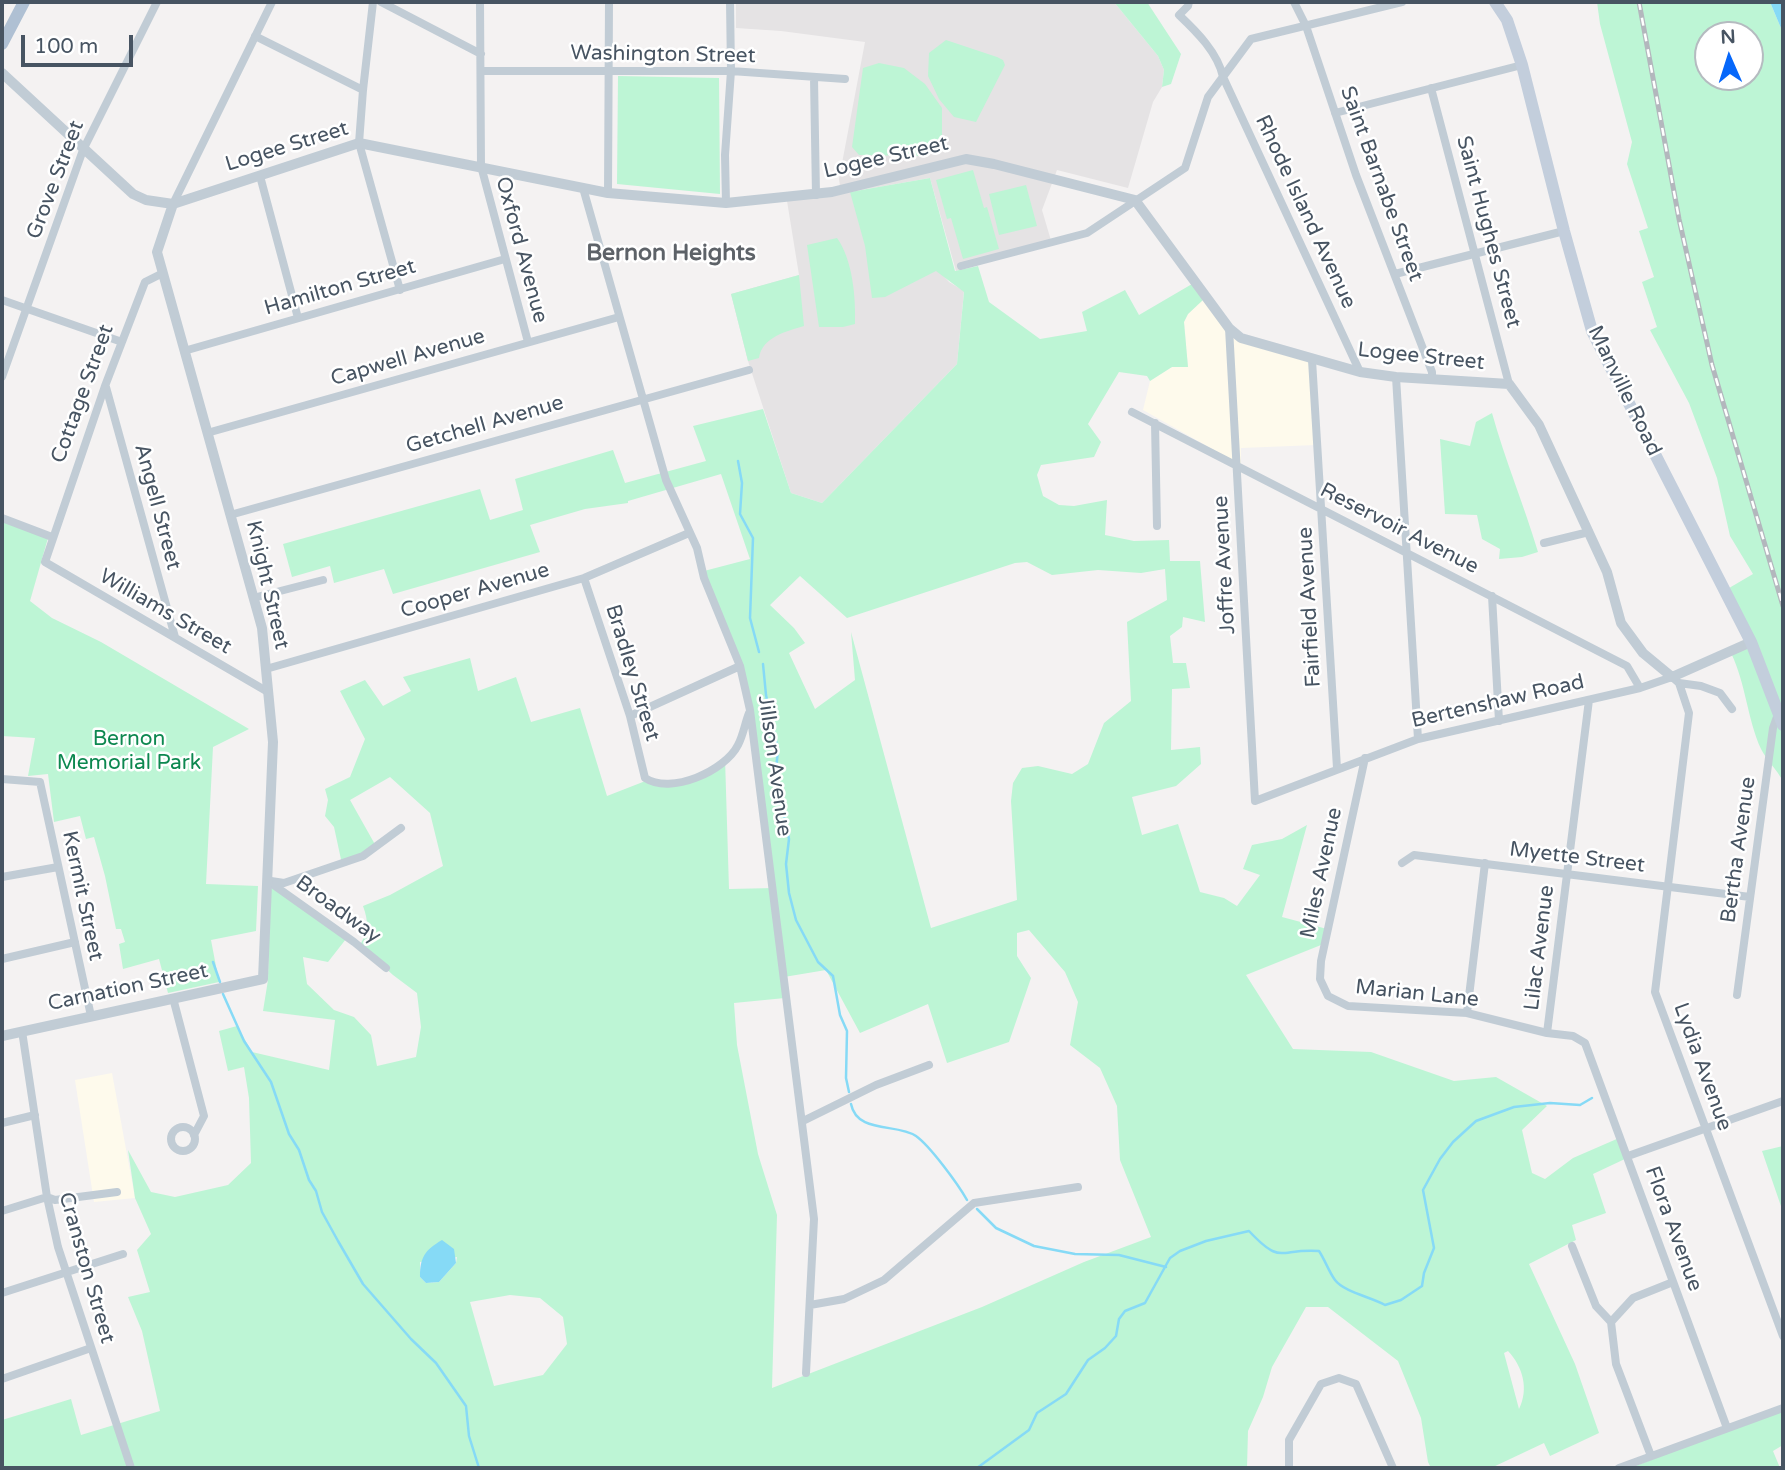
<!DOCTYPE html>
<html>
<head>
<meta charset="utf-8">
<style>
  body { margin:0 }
  #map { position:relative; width:1785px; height:1470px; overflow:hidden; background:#f4f2f2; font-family:"Varela Round",sans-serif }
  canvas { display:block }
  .frame { position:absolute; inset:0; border:4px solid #475462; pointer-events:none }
  .north { position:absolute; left:1694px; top:21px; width:70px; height:70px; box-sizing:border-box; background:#fff; border:2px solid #b5bbc0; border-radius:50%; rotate:357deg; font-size:19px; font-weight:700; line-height:28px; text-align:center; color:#475462 }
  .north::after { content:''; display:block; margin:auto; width:24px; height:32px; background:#0667fa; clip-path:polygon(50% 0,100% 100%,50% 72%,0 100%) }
  .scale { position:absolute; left:21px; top:35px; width:112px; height:32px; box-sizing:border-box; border:4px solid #475462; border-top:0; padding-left:9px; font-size:21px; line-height:24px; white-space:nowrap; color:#475462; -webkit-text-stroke:5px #fff; paint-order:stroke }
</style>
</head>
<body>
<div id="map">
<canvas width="1785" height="1470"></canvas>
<div class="frame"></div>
<div class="north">N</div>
<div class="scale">100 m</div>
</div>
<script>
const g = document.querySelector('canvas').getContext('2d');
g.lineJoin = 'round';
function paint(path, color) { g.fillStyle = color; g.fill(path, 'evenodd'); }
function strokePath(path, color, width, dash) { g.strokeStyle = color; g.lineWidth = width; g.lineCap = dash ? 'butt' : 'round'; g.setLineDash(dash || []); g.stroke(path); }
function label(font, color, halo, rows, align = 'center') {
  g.font = font + ' "Varela Round",sans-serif'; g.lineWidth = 5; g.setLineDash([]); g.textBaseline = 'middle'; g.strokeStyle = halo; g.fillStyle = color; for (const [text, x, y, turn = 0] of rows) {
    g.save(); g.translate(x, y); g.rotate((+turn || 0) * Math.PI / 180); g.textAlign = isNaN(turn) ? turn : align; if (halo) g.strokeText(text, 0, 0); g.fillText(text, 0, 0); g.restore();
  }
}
paint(new Path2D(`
  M1203,300L1235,338L1315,362L1316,445L1241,448V465L1143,410L1150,381L1172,367H1188L1184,322L1188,314Z
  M112,1073L135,1198L94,1202L75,1080Z`), '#fefaec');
paint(new Path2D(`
  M736,2H1114L1158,56L1164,70L1162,87L1153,102L1128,188L1057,170L1042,210L1052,244L956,271L930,178L850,192L902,229L949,282L964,291L957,364L822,503L791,493L748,361L731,294L799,275L787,201L841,193L839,179L865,42L781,31L736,28Z`), '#e5e3e4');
paint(new Path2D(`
  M1114,2H1147L1181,54L1171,84L1162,87L1164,70L1158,56Z
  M1597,2H1770L1783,33V781C1777,770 1766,759 1761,749C1747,718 1746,684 1731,653L1749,644L1724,591L1753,574L1730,536L1717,478L1689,403L1650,330L1657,327L1642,282L1654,277L1639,231L1648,228L1627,164L1632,142L1600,24ZM1708,35H1750V77H1708Z
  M946,40L997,57L1003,60L1005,65L976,122L954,117L939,99L928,76L929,53Z
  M879,63L904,68L925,84L942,108V137L924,156L859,155L852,147L863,68Z
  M618,76L719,78L720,194L617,184Z
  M973,170L984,208L987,207L999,249L963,259L951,218L947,219L936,180Z
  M930,178L955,271L978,266L989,302L1040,339L1087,331L1082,312L1125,290L1139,315L1192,284L1203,300L1188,314L1184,322L1188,367H1172L1150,381L1147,376L1119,372L1088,424L1101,442L1094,457L1041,465L1037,475L1043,496L1059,505L1074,506L1107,500L1105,535L1134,541L1169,540L1170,561H1200L1205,622L1183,617L1182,627L1170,636L1173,663H1186L1190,688L1172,689L1171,750L1200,747L1201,764L1176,786L1132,797L1142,835L1178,824L1200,892L1224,898L1237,906L1260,875L1243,869L1252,845L1282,839L1307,825L1282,917L1327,929L1321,945L1246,975L1293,1049L1371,1052L1454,1081L1496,1077L1547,1106L1522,1130L1532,1173L1545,1179L1573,1158L1619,1138L1627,1158L1593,1174L1606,1213L1572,1225L1576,1240L1529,1264L1575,1364L1599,1433L1550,1456L1544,1443L1491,1468H1431L1428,1462L1421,1418L1398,1361L1328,1307H1306L1272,1367L1263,1397L1248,1431L1247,1468H2V1420L71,1399L81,1435L160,1411L142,1331L128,1297L150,1292L137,1250L151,1234L135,1198L128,1150L151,1192L175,1197L228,1185L251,1163L249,1098L244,1067L228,1071L219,1031L237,1026L252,1052L329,1070L335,1020L263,1011L268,980L270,884L346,939L328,962L303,957L307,984L334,1010L354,1017L371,1035L377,1066L416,1057L421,1027L417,993L393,975L360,945C368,931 369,922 363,906L390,895L443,866L430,813L390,777L350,800L377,848L342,864L334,827L325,816L328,800L325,789L350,777L365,739L340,691L365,680L383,706L411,691L403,677L470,658L478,691L516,677L531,722L580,708L607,796L648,780L680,782L711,769L725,758L729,889L774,888L748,690L704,571L750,559L721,474L628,501V503L585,509L530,525L540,552L393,594L384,569L334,583L330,566L292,577L283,544L480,489L490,520L523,510L515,479L613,450L625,483L706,461L693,426L763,409L791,493L822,503L957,364L964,292L936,271L885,297L872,298L865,246L850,192ZM1027,562L1052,575L1098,570L1141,573L1165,569L1167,600L1127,622L1131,701L1104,723L1088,764L1072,774L1038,766L1022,768L1013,783L1011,801L1017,900L931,928L851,632L855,680L815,709L789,653L805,643L794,628L770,605L800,576L847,618L1015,563ZM1029,930L1065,972L1078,1002L1070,1045L1100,1068L1117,1106L1120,1160L1151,1237L1084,1262L982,1307L772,1388L777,1215L758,1154L737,1045L734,1003L785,998L784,977L826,970L860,1033L928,1004L947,1063L1009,1042L1031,978L1017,956V933ZM457,1257L456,1263L439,1282L426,1283L420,1277V1262ZM510,1295L540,1298L563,1317L567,1344L543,1375L494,1386L470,1302ZM1508,1351C1523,1367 1529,1389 1519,1409L1504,1353Z
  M1026,185L1037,226L999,235L989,194Z
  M837,238C853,260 856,299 855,324L843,327H819L807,245Z
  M799,275L804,326C787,331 762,337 759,358L748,361L731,294Z
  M1492,413C1505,460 1524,505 1538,552L1522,557L1499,559L1500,549L1482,539L1477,515L1445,514L1440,439L1470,446L1476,422Z
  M4,520L48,538L30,601L52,618L101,642L249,729L213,747L206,884L258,886L256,931L211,940L219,982L168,993L159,959L123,969L119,944L125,942L121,929H116L105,876L94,837L86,839L80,816L54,822L48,774L28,776L35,738L2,736V527Z
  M1783,1146V1212L1762,1151Z
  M1783,1409V1445L1773,1451L1780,1468H1630Z`), '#bdf5d5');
paint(new Path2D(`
  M1770,2H1783V33Z
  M442,1240L454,1249L456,1263L439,1282L426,1283L420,1277C420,1257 425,1250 442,1240Z`), '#86daf6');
strokePath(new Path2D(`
  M738,461L742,483L740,514L753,538L750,618L759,652
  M763,664L766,695L778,750L776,769L779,794L789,839L786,864L789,893L796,920L818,962L833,976L840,1015L847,1031L846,1078L849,1092
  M213,962L220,982
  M223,994L244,1041L271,1082L289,1134L299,1150L309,1180L316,1191L322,1212L338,1241L363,1284L411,1339L436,1363L466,1406L469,1436L479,1468
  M851,1104C857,1134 897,1123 916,1136C930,1146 958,1184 967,1200
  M977,1209L996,1228L1034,1246L1075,1254L1119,1255L1166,1267
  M977,1468L1029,1430L1037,1413L1066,1394L1088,1360L1105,1348L1116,1336L1119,1319L1125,1311L1145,1303L1170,1258L1180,1251L1206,1241L1249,1231C1282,1266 1278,1248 1319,1251C1325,1260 1329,1272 1335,1280C1344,1292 1371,1297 1385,1305L1401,1300L1422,1286L1424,1273L1434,1248L1423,1190L1440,1159L1453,1142L1476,1121L1514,1107L1550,1103L1580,1105L1592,1098`), '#86daf6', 2.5);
strokePath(new Path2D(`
  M373,2L363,90L359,143L400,290
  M381,2L481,54
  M480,2L481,166L528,342
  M1189,2L1188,6L1179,15C1197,32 1218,53 1223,77L1360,372
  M1294,2L1306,26L1356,175L1432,372V379
  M255,36L363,90
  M481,71H731L845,79
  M814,78L816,195
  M1431,88L1509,384
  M1335,113L1522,65
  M260,176L298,318
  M583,188L666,480L697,548L704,578L740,666L750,710L814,1219L806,1373
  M608,193L609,2
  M726,203L725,155L731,71L730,2
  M173,204L272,2
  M961,266L1087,233L1185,168L1208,97L1251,39L1402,2
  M161,274L145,282L105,386L45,562L268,692
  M1395,274L1564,231
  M2,300L122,342
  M1229,328L1255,801L1418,739L1640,688L1672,677L1679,683L1689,713L1655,992L1783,1336
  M184,351L505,259
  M1312,360L1337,768
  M2,377L83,150L157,2
  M1396,377L1418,739
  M106,387L175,637
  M1132,412L1627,666L1640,688
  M1155,423L1157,526
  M207,433L619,317
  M230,515L749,370
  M2,518L52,537
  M1544,543L1589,532
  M584,578L630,716L645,778C671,795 725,771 738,745C743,736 745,723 749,713
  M1492,596L1499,721
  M253,598L323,580
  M266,669L584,578L689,533
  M1679,683L1701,686L1720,693L1732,709
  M630,716L740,666
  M1365,758L1321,961L1320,979L1328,996L1348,1006L1467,1013L1547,1033L1573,1036L1585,1043L1727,1428
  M2,779L40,782L91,1016
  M1402,863L1414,855L1750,897
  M2,877L58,867
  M268,881L354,942L386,968
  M271,881L284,883L363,856L401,828
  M2,959L75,942
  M1737,995L1773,728L1778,714
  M173,998L204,1116L194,1135
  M1467,1013L1485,863
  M22,1031L47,1197L58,1247L131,1468
  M1547,1033L1589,700
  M803,1121L876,1085L929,1065
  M2,1123L35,1115
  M171 1139a12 12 0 1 1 24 0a12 12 0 1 1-24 0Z
  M1628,1156L1783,1101
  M2,1211L47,1197L55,1200L117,1192
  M1572,1246L1596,1306L1611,1322L1616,1364L1651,1456
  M2,1293L123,1254
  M810,1305L844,1299L884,1280L974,1203L1078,1187
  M1611,1322L1633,1298L1673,1282
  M2,1379L91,1348
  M1289,1468V1440L1321,1384L1339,1378L1356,1384L1393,1468
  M1619,1468L1783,1408`), '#c1ccd5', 8);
strokePath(new Path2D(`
  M2,73L133,194L146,200L173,204L359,143L608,193L726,203L832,192L966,159L994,164L1135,200L1229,328L1241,338L1360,372L1396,377L1509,384L1539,425L1607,572L1621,623L1643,653L1672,677L1751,642
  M2,1036L263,979L273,742L262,628L157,252L173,204`), '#c1ccd5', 10);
strokePath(new Path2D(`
  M1495,2L1507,20L1522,65L1564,231L1592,331L1751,642L1783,725`), '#c3cedc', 12);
strokePath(new Path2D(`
  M2,44L24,2`), '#afc0d3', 12);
const rail = new Path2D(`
  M1639,2L1679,219L1712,365L1783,606`);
strokePath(rail, '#b3b7bd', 5);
strokePath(rail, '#fff', 2.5, [8]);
label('21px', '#475462', '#fff', [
  ["Washington Street",663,55,1],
  ["Logee Street",287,147,-17],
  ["Logee Street",886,158,-13],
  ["Grove Street",56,180,-69],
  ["Saint Barnabe Street",1381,184,70],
  ["Rhode Island Avenue",1305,212,65],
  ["Saint Hughes Street",1488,232,75],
  ["Oxford Avenue",521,250,75],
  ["Hamilton Street",340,288,-16],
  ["Logee Street",1421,357,6],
  ["Capwell Avenue",408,358,-16],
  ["Manville Road",1624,391,64],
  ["Cottage Street",83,394,-70],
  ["Getchell Avenue",485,425,-16],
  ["Angell Street",157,507,75],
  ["Reservoir Avenue",1399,529,27],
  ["Joffre Avenue",1225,565,-93],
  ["Knight Street",267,585,77],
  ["Cooper Avenue",475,591,-16],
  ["Fairfield Avenue",1310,607,-93],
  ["Williams Street",165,612,30],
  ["Bradley Street",632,673,73],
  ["Bertenshaw Road",1498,702,-13],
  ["Jillson Avenue",774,766,82],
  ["Bertha Avenue",1739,850,-82],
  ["Myette Street",1577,858,7],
  ["Miles Avenue",1322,873,-78],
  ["Kermit Street",82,896,78],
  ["Broadway",338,910,36],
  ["Lilac Avenue",1540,948,-83],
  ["Carnation Street",128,988,-12],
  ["Marian Lane",1417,994,6],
  ["Lydia Avenue",1702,1067,70],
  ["Flora Avenue",1673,1229,70],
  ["Cranston Street",86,1268,74]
]);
label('21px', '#0d8850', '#fff', [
  ["Bernon",129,739],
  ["Memorial Park",129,763]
]);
label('bold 23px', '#5d6268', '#fff', [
  ["Bernon Heights",671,254]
]);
</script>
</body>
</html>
